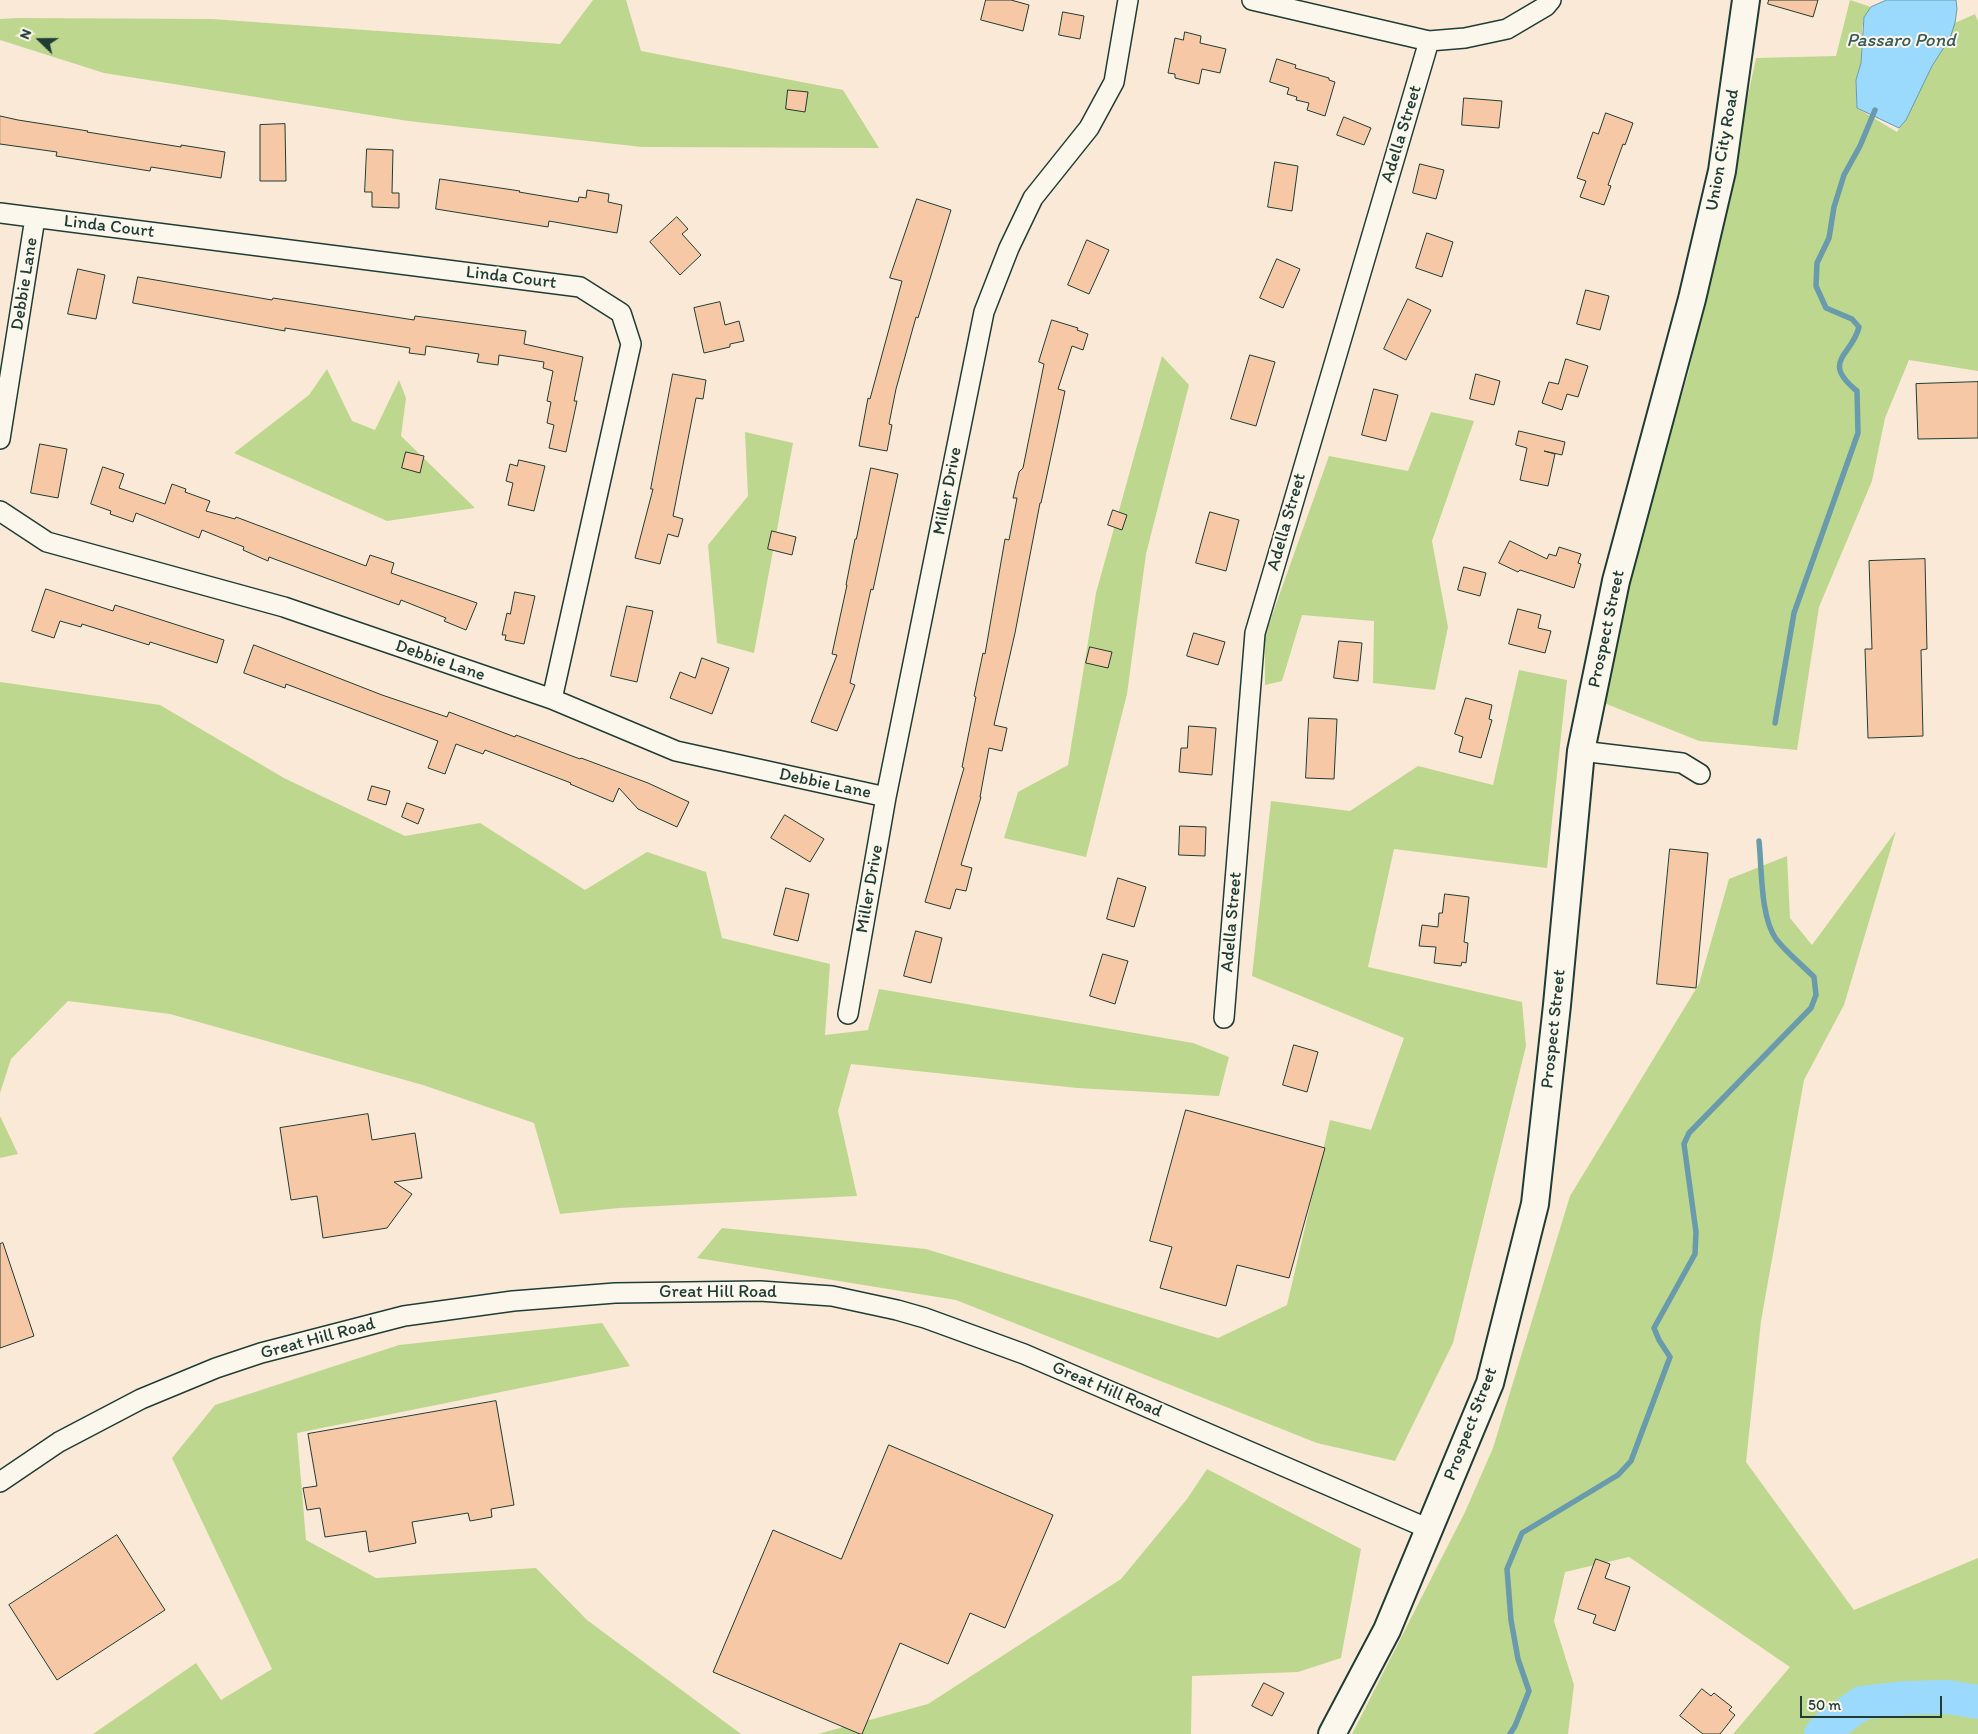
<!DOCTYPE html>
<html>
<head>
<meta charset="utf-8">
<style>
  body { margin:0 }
  #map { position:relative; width:1978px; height:1734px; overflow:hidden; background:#fae9d7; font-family:Itim,sans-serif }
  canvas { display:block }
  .north { position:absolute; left:15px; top:15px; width:50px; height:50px; -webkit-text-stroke:4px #fbf7ec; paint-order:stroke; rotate:292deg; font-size:14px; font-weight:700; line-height:20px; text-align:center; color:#1f3d34 }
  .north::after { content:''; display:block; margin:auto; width:18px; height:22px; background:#1f3d34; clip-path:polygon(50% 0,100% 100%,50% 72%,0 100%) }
  .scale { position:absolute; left:1800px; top:1696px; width:142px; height:22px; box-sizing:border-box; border:2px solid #1f3d34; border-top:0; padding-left:6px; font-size:15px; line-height:18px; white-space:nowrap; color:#1f3d34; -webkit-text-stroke:4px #fbf7ec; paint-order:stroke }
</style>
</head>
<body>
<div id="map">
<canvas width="1978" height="1734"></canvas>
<div class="north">N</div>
<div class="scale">50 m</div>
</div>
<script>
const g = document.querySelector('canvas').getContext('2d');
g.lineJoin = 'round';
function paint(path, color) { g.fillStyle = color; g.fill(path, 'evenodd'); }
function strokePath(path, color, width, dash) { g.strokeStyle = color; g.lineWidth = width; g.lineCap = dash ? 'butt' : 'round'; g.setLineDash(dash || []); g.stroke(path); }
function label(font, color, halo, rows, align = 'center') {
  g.font = font + ' Itim,sans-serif'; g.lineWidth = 4; g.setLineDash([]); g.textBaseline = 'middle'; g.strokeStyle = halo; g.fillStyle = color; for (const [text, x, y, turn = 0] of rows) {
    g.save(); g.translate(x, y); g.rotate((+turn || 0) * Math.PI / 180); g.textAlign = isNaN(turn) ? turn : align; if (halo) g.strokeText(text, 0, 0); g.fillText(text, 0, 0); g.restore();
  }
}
paint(new Path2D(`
  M593,0H626L641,51L843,90L879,148L642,147L408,121L104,73L0,40V19L19,18L212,19L560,44Z
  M1850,0L1871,7L1864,17L1862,30L1861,63L1856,80L1857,108L1897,132C1911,112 1920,89 1931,67C1940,52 1949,40 1955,23L1975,14L1978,21V371L1909,360L1885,418L1872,481L1819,607L1797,750L1699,741L1604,703L1630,568L1689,371L1756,58L1836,56Z
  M1162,356L1189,385L1146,554L1127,694L1086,857L1004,838L1018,792L1068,765L1096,593Z
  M327,369L352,421L375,430L399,380L406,398L401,436L475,508L387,521L234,453L309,395Z
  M1431,412L1474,421L1432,541L1448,627L1435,690L1373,683L1374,621L1302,615L1282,681L1265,685V635L1329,456L1408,471Z
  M745,432L793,443L754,653L717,643L708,545L748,496Z
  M1519,670L1567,680L1547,868L1394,849L1368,967L1522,1002L1526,1046L1453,1343L1395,1461L1317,1443L956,1300L697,1258L722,1228L926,1249L1218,1338L1287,1305L1330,1120L1371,1130L1404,1038L1252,976L1271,801L1350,811L1418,766L1493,785Z
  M0,682L160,705L284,778L405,836L480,823L585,890L647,852L706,872L722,938L830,964L825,1035L868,1030L879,989L1193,1043L1229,1057L1219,1096L1077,1088L851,1064L838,1111L857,1196L619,1208L560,1214L534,1123L423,1085L170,1014L68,1001L11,1059L0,1093Z
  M1896,831L1844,1005L1804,1080L1761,1321L1746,1462L1854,1610L1978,1558V1734H1733L1790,1667L1629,1557L1565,1572L1554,1621L1574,1685L1568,1734H1352L1465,1512L1493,1448L1570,1196L1699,984L1729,879L1787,856L1790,918L1812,945Z
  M0,1116L18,1154L0,1158Z
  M602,1323L630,1366L297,1433L306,1540L376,1578L536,1568L587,1620L741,1734H93L196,1663L221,1700L272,1669L172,1458L215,1405L399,1345Z
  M1207,1469L1361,1549L1341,1658L1298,1672L1192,1676L1191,1734H818L928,1704L1121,1579L1187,1499Z`), '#bed78e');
const water = new Path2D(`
  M1887,0H1956L1957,9L1955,23L1950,38L1932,66L1906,120L1899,128L1857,108L1856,80L1861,63L1864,17L1871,7Z`);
paint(water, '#9bdafd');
strokePath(water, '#699bad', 1);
strokePath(new Path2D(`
  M1775,723L1794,613L1858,433L1857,391C1820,361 1852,356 1859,327L1852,319L1826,308L1816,286L1817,263L1829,238L1834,207L1844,175L1860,146L1875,110
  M1510,1734L1515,1726L1529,1691L1518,1659L1511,1620L1507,1569L1522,1533L1618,1475L1631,1461L1670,1357L1659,1340L1654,1328L1695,1254L1696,1232L1684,1144L1689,1133L1811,1008L1816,995L1814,977C1802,965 1787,953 1776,939C1760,916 1762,869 1759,841`), '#699bad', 5.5);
strokePath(new Path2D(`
  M1821,1734L1828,1727L1862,1703L1906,1698L1948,1697L1978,1702`), '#9bdafd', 34);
const building = new Path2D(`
  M986,0H1011L1029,5L1023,31L981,20Z
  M1769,0H1818L1813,17L1768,4Z
  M1063,12L1084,16L1080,39L1059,35Z
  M1185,32L1201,36L1200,43L1226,49L1220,73L1202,69L1199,84L1175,78V74L1168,73L1175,38L1183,40Z
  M1277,59L1296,65L1295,68L1329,78V80L1335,82L1325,116L1307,110L1309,103L1296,100L1297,97L1287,94L1289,88L1270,82Z
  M788,90L808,92L805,112L786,109Z
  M1464,98L1502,101L1499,128L1462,125Z
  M1606,113L1633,123L1625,145L1623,144L1608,185L1611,186L1604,205L1580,197L1586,181L1577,178L1593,132L1598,134Z
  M0,116L18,120L88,131L87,132L181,147V145L225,152L221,178L151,167L150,171L56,156L57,152L0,144Z
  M1344,117L1371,128L1364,145L1337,135Z
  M285,124L286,181H260V125Z
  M367,149L393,150L392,193H399V208L372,207V192H365Z
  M1275,162L1298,166L1292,211L1268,207Z
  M1420,164L1444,170L1436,199L1413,193Z
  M440,179L520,191L519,192L578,202L579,197L586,198L587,190L609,194L608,202L622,205L617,233L549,221L548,227L436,209Z
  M917,199L951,210L918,318L916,317L896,389L889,424L892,425L887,451L859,446L868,398L870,399L902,281L890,278Z
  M677,217L688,229L682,234L701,255L680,275L650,242Z
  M1427,233L1453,242L1442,277L1416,268Z
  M1087,240L1109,250L1089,294L1068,285Z
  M1277,259L1300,269L1283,308L1260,298Z
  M78,269L105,275L96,319L68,314Z
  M138,277L272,300L273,298L414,320L415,316L526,331L524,344L583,357L574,401H577L566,452L549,448L554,425L547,423L551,402L547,401L553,371L543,368L544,362L499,355L498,365L477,362L479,354L426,346L425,355L409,353L410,348L285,328V331L133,303Z
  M1586,290L1609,296L1600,330L1577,324Z
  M1408,299L1431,310L1406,360L1384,349Z
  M720,302L725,325L739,321L744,341L730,344V347L704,353L694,308Z
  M1052,320L1078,328L1077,330L1088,334L1083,350L1072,346L1058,389L1065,391L1041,503H1040L1015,633L994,725L1007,728L1002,751L989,748L980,797H981L961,865L972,868L966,891L956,889L950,909L925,902L964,768L962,767L976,697L974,696L983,653L985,654L1005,539L1009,540L1017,498H1013L1019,472L1023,468L1044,364L1039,362Z
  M1250,355L1275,362L1256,426L1231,419Z
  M1566,359L1588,366L1578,397L1567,394L1562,410L1542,403L1549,382L1558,384Z
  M673,374L706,380L703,399L696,398L673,516L683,519L678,537L668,534L660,564L635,558L653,489H651Z
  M1476,374L1500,381L1494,405L1470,399Z
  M1978,382V438L1918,439L1916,384Z
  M1374,389L1398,395L1386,441L1362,435Z
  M1519,431L1565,442L1562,455L1544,451L1555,454L1548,486L1520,480L1527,448L1516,445Z
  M40,444L67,449L58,498L31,493Z
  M406,452L424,456L420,473L402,468Z
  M519,460L545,466L534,511L508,505L513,483L506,481L510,464L517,466Z
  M103,467L124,474L119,488L165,504L172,484L186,489L185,492L210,501L206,511L235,519L236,517L366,566L370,555L394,563L391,573L477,603L466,630L444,621L446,618L401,600L399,605L269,557L268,561L243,550L244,547L202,530L199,538L136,513L133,522L110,514L111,511L91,504Z
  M871,468L898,474L873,590L871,589L850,683L855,685L837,731L811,722L837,655L832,654L847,585H846L855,539H856Z
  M1113,510L1127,515L1122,530L1108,525Z
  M1210,512L1239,520L1226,571L1196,563Z
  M772,531L796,537L792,555L768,549Z
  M1510,541L1547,559L1549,554L1556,556L1559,547L1581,554L1578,563L1581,564L1574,588L1520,570L1518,572L1499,563Z
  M1925,559L1927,649L1921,650L1923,736L1868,738L1865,649H1872L1869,561Z
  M1464,567L1486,573L1480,596L1458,590Z
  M46,589L113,611L115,605L224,640L217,663L150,642L149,645L82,624L81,627L60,621L54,638L32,631Z
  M515,592L535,596L524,644L505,640L506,635H502L507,613L510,614Z
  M627,606L653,611L637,682L611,676Z
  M1518,609L1541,615L1538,628L1551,631L1545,653L1509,644Z
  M1194,633L1225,642L1218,665L1187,656Z
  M1339,641L1362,643L1358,681L1334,678Z
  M254,645L382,695L447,717L449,712L515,737L516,735L580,759L581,758L648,783L689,802L677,827L638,809L619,788L613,802L570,784L571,783L485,750L483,754L456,744L445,774L428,768L438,741L286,684L285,688L244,673Z
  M1090,647L1112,652L1108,668L1086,663Z
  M702,658L729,668L712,714L670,698L680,672L695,678Z
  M1466,698L1492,705L1489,719L1492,720L1481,758L1459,752L1463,737L1455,734Z
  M1309,718L1337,719L1334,779L1306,778Z
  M1189,726L1216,728L1212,775L1179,772L1181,748H1187Z
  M372,786L390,791L386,805L368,800Z
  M407,803L424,809L418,824L402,817Z
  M785,815L824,839L810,862L771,838Z
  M1180,826L1206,827L1205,856L1179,855Z
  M1670,849L1708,853L1696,988L1657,984Z
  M1118,878L1146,887L1134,927L1107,919Z
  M786,888L809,894L798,941L774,935Z
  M1445,894L1469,897L1464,942L1468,943L1466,963L1462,962L1461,966L1434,963L1436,947L1419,946L1422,925L1438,927L1439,913H1442Z
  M916,931L942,938L931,983L904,976Z
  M1103,954L1128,961L1115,1004L1090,996Z
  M1294,1045L1318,1052L1307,1092L1283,1085Z
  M1186,1110L1325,1148L1289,1278L1237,1265L1226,1306L1160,1288L1172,1247L1150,1241Z
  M368,1114L372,1140L415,1133L422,1178L394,1182L412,1194L387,1228L323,1238L317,1196L291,1200L280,1128Z
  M3,1243L34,1336L0,1348V1244Z
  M496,1401L514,1505L491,1509L492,1517L470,1521L468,1513L412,1522L416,1543L369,1552L366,1531L325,1537L320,1508L307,1510L303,1488L317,1486L308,1434Z
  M889,1445L1053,1515L1005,1628L970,1613L948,1664L900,1643L862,1734H860L713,1672L773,1530L841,1559Z
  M117,1535L165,1610L57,1680L9,1605Z
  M1596,1559L1610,1564L1605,1578L1630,1587L1615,1631L1593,1623L1596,1615L1578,1609Z
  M1264,1683L1284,1693L1272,1716L1252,1706Z
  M1702,1689L1711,1696L1714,1693L1732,1707L1729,1710L1735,1715L1720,1734H1703L1680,1716Z`);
paint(building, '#f6c8a5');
strokePath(building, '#1f3d34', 1);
const minor = new Path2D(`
  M1252,0L1429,41L1465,38L1507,29L1546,6L1551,0
  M0,213L580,287L621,313L631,344L552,699
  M0,439L35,218
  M0,511L47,542L284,607L552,699L676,751L886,797
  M1581,751L1682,763L1700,774
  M848,1014L886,797L984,312L1009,248L1033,198L1089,128L1114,82L1128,0
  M1224,1018L1255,633L1429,41
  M0,1482L59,1442L141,1399L216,1368L261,1353L404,1316L513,1301L615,1293L760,1291L832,1296L897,1310L925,1318L1024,1354L1429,1529`);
const secondary = new Path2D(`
  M1332,1734L1387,1630L1490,1383L1535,1204L1557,1005L1581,751L1616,581L1692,299L1722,171L1746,0`);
strokePath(minor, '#1f3d34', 22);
strokePath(secondary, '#1f3d34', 30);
strokePath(minor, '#fbf7ec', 19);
strokePath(secondary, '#fbf7ec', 26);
label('18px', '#1f3d34', '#fbf7ec', [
  ["Adella Street",1402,134,-73],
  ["Union City Road",1723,150,-80],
  ["Linda Court",109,227,7],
  ["Linda Court",511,278,7],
  ["Debbie Lane",25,284,-81],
  ["Miller Drive",948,491,-79],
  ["Adella Street",1287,522,-74],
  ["Prospect Street",1607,629,-78],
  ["Debbie Lane",440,661,19],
  ["Debbie Lane",825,784,12],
  ["Miller Drive",870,889,-80],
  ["Adella Street",1232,922,-85],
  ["Prospect Street",1554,1029,-84],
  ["Great Hill Road",718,1292],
  ["Great Hill Road",318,1339,-15],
  ["Great Hill Road",1107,1390,23],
  ["Prospect Street",1471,1424,-69]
]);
label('italic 19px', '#385c5c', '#fbf7ec', [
  ["Passaro Pond",1901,41]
]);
</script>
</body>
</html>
